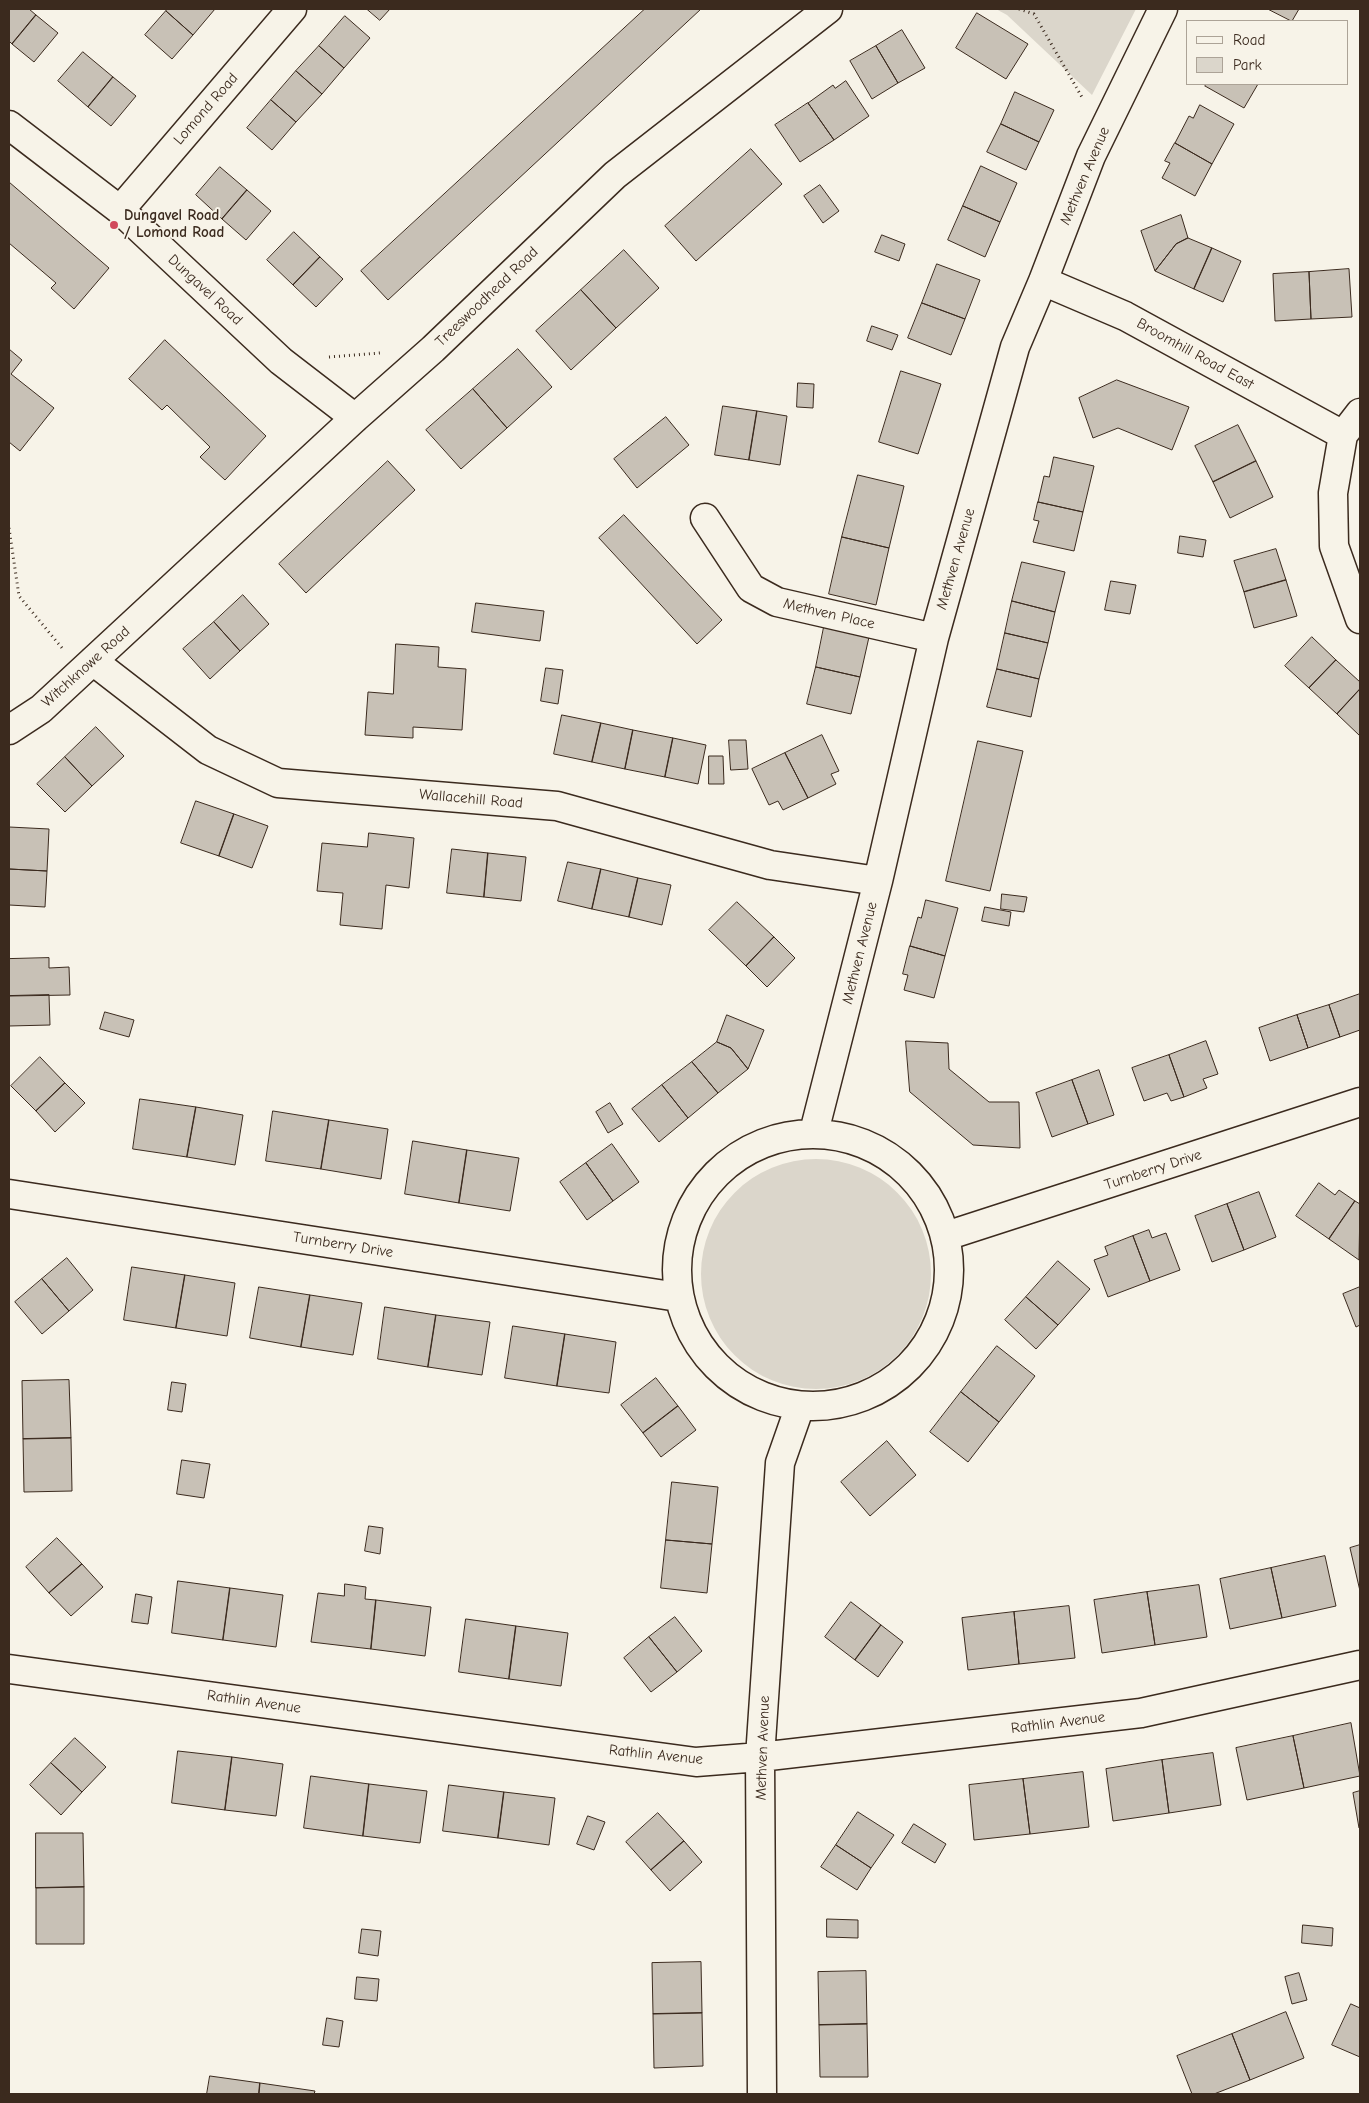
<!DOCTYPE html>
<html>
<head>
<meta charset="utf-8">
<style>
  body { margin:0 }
  #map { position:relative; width:1369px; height:2103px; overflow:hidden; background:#f7f3e8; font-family:"Comic Neue",sans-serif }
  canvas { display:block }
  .frame { position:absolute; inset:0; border:10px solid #3b2a1e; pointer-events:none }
  .legend { position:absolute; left:1186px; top:20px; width:162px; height:65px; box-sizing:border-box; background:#f7f3e8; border:1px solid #aca397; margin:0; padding:6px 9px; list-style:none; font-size:15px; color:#3b2a1e }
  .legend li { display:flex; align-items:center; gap:10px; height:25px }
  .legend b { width:25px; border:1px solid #aca397 }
</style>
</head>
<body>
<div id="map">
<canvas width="1369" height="2103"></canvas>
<div class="frame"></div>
<ul class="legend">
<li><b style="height:6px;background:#f7f3e8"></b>Road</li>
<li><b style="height:14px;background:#dbd6cb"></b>Park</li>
</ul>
</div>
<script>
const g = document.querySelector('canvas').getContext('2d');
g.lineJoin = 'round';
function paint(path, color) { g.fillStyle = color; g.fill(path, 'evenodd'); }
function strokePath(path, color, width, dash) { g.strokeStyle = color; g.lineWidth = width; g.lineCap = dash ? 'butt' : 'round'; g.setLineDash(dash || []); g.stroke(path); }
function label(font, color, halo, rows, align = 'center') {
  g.font = font + ' "Comic Neue",sans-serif'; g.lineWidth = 4; g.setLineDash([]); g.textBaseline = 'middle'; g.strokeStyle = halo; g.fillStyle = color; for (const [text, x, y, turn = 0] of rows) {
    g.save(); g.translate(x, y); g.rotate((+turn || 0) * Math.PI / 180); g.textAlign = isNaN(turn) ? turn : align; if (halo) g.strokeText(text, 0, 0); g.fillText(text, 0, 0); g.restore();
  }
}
paint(new Path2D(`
  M996,9H1136L1092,95L1007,15Z
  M701 1274a115 115 0 1 1 230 0a115 115 0 1 1-230 0Z`), '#dbd6cb');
const building = new Path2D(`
  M9,9H29L36,15L12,44L9,41Z
  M168,9H215L193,35L166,11Z
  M367,9H390L380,20Z
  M645,9H701L388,300L361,271Z
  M1268,9H1299L1292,21Z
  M166,11L193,35L172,59L145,35Z
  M977,13L1028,44L1006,79L956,48Z
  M36,15L58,33L34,62L12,44Z
  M345,16L370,38L344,68L319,46Z
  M902,30L925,68L898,83L876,46Z
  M319,46L344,68L322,94L296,71Z
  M876,46L898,83L872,99L850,61Z
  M83,52L113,77L88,107L58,81Z
  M296,71L322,94L296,122L271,100Z
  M113,77L136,96L111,126L88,107Z
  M846,81L869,116L834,140L808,103L833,85L835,88Z
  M1207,84H1258L1244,108L1205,86Z
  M1015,92L1054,110L1039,142L1001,124Z
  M271,100L296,122L272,150L247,128Z
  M808,103L834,140L800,162L775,125Z
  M1200,105L1234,124L1212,164L1175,143L1189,116L1193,118Z
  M1001,124L1039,142L1026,170L987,152Z
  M1175,143L1212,164L1195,196L1162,178L1170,163L1165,161Z
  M751,149L782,184L696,261L665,226Z
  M981,166L1017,183L1000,222L963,206Z
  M220,167L247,190L222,219L196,195Z
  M9,182L109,268L74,309L51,288L56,283L9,243Z
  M820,185L839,211L823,223L804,196Z
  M247,190L271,211L246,240L222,219Z
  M963,206L1000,222L985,257L948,240Z
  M1181,215L1188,238L1176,244L1155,271L1141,231Z
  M294,232L320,257L293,285L267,260Z
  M882,235L905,244L899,261L875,252Z
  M1188,238L1212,248L1194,289L1155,271L1176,244Z
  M1212,248L1241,261L1223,302L1194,289Z
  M624,250L659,288L616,328L581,290Z
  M320,257L343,279L316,307L293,285Z
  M937,264L980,280L965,319L922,303Z
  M1349,269L1352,317L1311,319L1309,272Z
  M1309,272L1311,319L1275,321L1273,274Z
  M581,290L616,328L571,370L536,331Z
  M922,303L965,319L951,355L908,338Z
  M872,326L898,335L892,350L867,341Z
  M165,340L266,436L225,480L200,457L210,447L167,405L162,410L129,379Z
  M9,349L22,360L11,374L54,408L20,451L9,442Z
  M518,349L552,387L507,428L473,389Z
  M901,371L941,384L918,454L879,442Z
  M1117,380L1189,407L1172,450L1118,428L1093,438L1079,398Z
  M798,383L814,384L813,408L797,407Z
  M473,389L507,428L461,469L426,430Z
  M723,406L757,411L749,460L715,455Z
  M757,411L787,416L780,465L749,460Z
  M666,417L689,445L637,488L614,459Z
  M1238,425L1256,461L1213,482L1195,446Z
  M1054,457L1094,466L1083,512L1038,502L1044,476L1049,477Z
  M388,461L415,490L306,593L279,564Z
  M1256,461L1273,497L1230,518L1213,482Z
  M858,475L904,486L889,548L842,537Z
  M1038,502L1083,512L1074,551L1033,542L1039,521L1034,520Z
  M624,515L722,620L697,644L599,538Z
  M1180,536L1206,540L1203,557L1178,553Z
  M842,537L889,548L876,605L829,594Z
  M1276,549L1286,580L1244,592L1234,561Z
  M1022,562L1065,572L1055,612L1012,601Z
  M1286,580L1297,616L1254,628L1244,592Z
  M1111,581L1136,585L1130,614L1105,610Z
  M243,595L269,624L240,651L214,622Z
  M1012,601L1055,612L1048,643L1005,633Z
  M476,603L544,611L540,641L472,632Z
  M214,622L240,651L210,679L183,649Z
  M824,627L869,637L860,677L816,667Z
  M1005,633L1048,643L1039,679L997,669Z
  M1312,637L1336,660L1309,688L1285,666Z
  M396,644L439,647L438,667L466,669L462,730L413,727V738L365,735L368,692L393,694Z
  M1336,660L1360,682V689L1337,714L1309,688Z
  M816,667L860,677L851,714L807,704Z
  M546,668L563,670L558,704L541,701Z
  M997,669L1039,679L1031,717L987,707Z
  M1360,689V736L1337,714Z
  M562,715L601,723L592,762L554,754Z
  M601,723L633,730L625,769L592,762Z
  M96,727L124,756L92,786L65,757Z
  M633,730L673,738L665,777L625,769Z
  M822,735L839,771L831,774L836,784L808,798L785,753Z
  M673,738L706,745L698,784L665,777Z
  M729,740H746L748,769L731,770Z
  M978,741L1023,751L990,891L946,881Z
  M785,753L808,798L783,810L778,801L769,805L752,769Z
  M709,756H723L724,784H709Z
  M65,757L92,786L65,812L37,784Z
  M196,801L234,814L219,856L181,843Z
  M234,814L268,826L252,868L219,856Z
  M9,827L49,829L47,871L9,869Z
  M369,833L414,838L409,888L386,885L382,929L340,925L343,893L317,891L322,843L367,847Z
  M452,849L488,853L484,897L447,893Z
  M488,853L526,857L521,901L484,897Z
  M568,862L601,869L592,909L558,901Z
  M9,869L47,871L45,907L9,905Z
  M601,869L638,878L629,917L592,909Z
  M638,878L671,885L662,925L629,917Z
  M1002,894L1027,897L1024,912L1001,909Z
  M926,900L958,908L945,956L910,946L918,917L921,918Z
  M737,902L774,937L746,966L709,930Z
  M985,907L1011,912L1009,926L982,921Z
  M774,937L795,958L767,987L746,966Z
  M910,946L945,956L934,998L904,990L908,975L903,974Z
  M49,958V968L69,967L70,995L9,996V959Z
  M1360,994V1030L1340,1037L1329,1005Z
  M49,995L50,1025L9,1026V996Z
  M1329,1005L1340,1037L1308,1048L1297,1015Z
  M105,1012L134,1020L129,1037L100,1029Z
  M727,1015L764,1030L748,1069L731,1048L717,1042Z
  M1297,1015L1308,1048L1270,1061L1259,1028Z
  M906,1041L948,1043L949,1069L989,1102H1019L1020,1148L973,1145L910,1092Z
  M1206,1041L1218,1074L1203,1079L1207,1088L1184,1097L1169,1055Z
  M717,1042L731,1048L748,1069L718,1093L692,1062Z
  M1169,1055L1184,1097L1171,1101L1167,1093L1144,1101L1132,1068Z
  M40,1057L65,1083L36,1111L11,1086Z
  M692,1062L718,1093L688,1118L662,1085Z
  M1099,1070L1114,1115L1088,1124L1072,1080Z
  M1072,1080L1088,1124L1052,1137L1036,1093Z
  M65,1083L85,1103L55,1132L36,1111Z
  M662,1085L688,1118L659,1142L632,1109Z
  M140,1099L196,1107L187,1157L133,1149Z
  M610,1103L623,1124L608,1133L596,1112Z
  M196,1107L243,1115L235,1165L187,1157Z
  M273,1111L329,1120L321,1169L266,1161Z
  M329,1120L388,1129L381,1179L321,1169Z
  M413,1141L467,1150L459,1203L405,1194Z
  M612,1144L639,1182L613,1201L586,1163Z
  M467,1150L519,1158L510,1211L459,1203Z
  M586,1163L613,1201L587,1220L560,1182Z
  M1319,1183L1335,1195L1339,1190L1355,1201L1329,1239L1296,1216Z
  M1259,1192L1276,1237L1244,1250L1227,1204Z
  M1355,1201L1360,1204L1359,1260L1329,1239Z
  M1227,1204L1244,1250L1212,1262L1195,1216Z
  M1149,1230L1152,1238L1166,1233L1180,1270L1150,1281L1133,1236Z
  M1133,1236L1150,1281L1108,1297L1094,1260L1108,1255L1105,1247Z
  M67,1258L93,1290L69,1311L42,1279Z
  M1058,1261L1090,1289L1058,1325L1026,1297Z
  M132,1267L185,1275L176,1328L124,1320Z
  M185,1275L235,1283L227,1336L176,1328Z
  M42,1279L69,1311L42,1334L15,1302Z
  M259,1287L310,1295L301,1347L250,1338Z
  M1360,1287V1325L1356,1327L1343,1294Z
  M310,1295L362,1303L353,1355L301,1347Z
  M1026,1297L1058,1325L1036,1349L1005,1320Z
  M385,1307L436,1315L428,1367L378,1359Z
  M436,1315L490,1322L482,1375L428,1367Z
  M513,1326L565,1334L557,1386L505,1378Z
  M565,1334L616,1342L609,1393L557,1386Z
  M997,1346L1035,1376L999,1422L961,1392Z
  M656,1378L678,1406L643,1433L621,1405Z
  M69,1380L71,1438L23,1439L22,1381Z
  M172,1382L186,1384L182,1412L168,1410Z
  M961,1392L999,1422L968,1462L930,1432Z
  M678,1406L696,1430L661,1457L643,1433Z
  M71,1438L72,1491L24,1492L23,1439Z
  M887,1441L916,1475L870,1516L841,1482Z
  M182,1460L210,1464L204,1498L177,1494Z
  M672,1482L718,1487L712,1544L666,1540Z
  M369,1526L383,1528L380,1554L365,1551Z
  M57,1538L82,1564L49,1593L26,1567Z
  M666,1540L712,1544L707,1593L661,1588Z
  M1360,1545V1591L1350,1548Z
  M1325,1556L1336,1606L1282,1618L1271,1568Z
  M82,1564L103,1587L71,1616L49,1593Z
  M1271,1568L1282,1618L1230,1629L1220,1579Z
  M178,1581L230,1588L223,1640L172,1633Z
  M345,1584L366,1587L365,1599L376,1600L371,1649L311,1642L318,1593L344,1596Z
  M1199,1585L1207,1637L1155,1645L1147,1592Z
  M230,1588L283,1595L276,1647L223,1640Z
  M1147,1592L1155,1645L1102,1653L1094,1600Z
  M136,1594L152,1597L148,1624L132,1622Z
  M376,1600L431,1607L425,1656L371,1649Z
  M851,1602L881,1625L855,1660L825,1637Z
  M1069,1606L1075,1658L1019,1664L1014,1612Z
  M1014,1612L1019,1664L968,1670L962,1618Z
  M675,1617L702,1651L677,1672L649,1637Z
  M466,1619L516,1626L509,1679L459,1672Z
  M881,1625L903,1642L878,1677L855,1660Z
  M516,1626L568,1633L561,1686L509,1679Z
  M649,1637L677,1672L651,1692L624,1658Z
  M1351,1723L1360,1776L1304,1788L1293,1736Z
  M1293,1736L1304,1788L1247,1800L1236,1748Z
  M75,1738L106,1767L82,1792L51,1763Z
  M178,1751L232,1757L225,1810L172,1803Z
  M1213,1753L1221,1805L1169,1813L1162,1760Z
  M232,1757L283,1764L276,1816L225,1810Z
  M1162,1760L1169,1813L1113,1821L1106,1769Z
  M51,1763L82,1792L61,1815L30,1785Z
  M1083,1772L1089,1827L1030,1834L1023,1779Z
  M311,1776L369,1784L363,1836L304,1828Z
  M1023,1779L1030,1834L974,1840L969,1785Z
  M369,1784L427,1791L420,1843L363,1836Z
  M449,1785L504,1792L498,1838L443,1831Z
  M1360,1791V1828H1359L1353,1793Z
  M504,1792L555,1798L549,1845L498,1838Z
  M858,1812L894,1835L871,1868L836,1845Z
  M658,1813L684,1841L651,1870L626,1842Z
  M588,1816L605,1822L594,1850L577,1844Z
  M914,1824L946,1844L935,1863L902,1843Z
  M36,1833H83L84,1887L36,1888Z
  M684,1841L702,1862L670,1891L651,1870Z
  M836,1845L871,1868L857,1890L821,1867Z
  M84,1887V1944H36V1888Z
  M827,1919L858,1920V1938L827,1937Z
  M1303,1925L1333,1928L1332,1946L1302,1943Z
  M362,1929L381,1931L378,1956L359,1953Z
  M701,1962L702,2013L653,2014L652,1963Z
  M866,1971L867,2024L819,2025L818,1972Z
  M1299,1973L1307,2000L1292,2004L1285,1977Z
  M357,1977L379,1979L377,2001L355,1999Z
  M1351,2004L1360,2008V2057L1332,2045Z
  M1286,2012L1304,2058L1250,2080L1232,2034Z
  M702,2013L703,2066L654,2068L653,2014Z
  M327,2018L343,2021L339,2047L323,2045Z
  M867,2024L868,2077H820L819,2025Z
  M1232,2034L1250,2080L1214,2094H1192L1177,2056Z
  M210,2076L260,2083L259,2094H207Z
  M260,2083L315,2091L314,2094H259Z`);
paint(building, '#c8c1b6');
strokePath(building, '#3b2a1e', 1);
const street = new Path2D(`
  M9,125L120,210L281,361L355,418
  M120,210L292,9
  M1043,281L1125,316L1343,435
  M1360,413L1343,435L1333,493L1334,546L1360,619
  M705,518L751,588L777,602L934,638
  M93,661L208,750L278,783L557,806L770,865L878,881
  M9,730L41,709L355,418L433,349L615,175L828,9
  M814,1132L878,881L934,638L1015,347L1043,281L1091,156L1163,9
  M677 1270a136 136 0 1 1 272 0a136 136 0 1 1-272 0Z
  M9,1194L678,1297
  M946,1236L1360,1102
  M9,1669L696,1762L760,1757L1141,1713L1360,1665
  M762,2094L760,1757L780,1463L800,1406`);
strokePath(street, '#3b2a1e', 31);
strokePath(new Path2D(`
  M1019,9L1034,14L1083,99
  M329,357L380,353
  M9,528L19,596L62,648`), '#3b2a1e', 3, [1, 4]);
strokePath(street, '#f7f3e8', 28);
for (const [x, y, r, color] of [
  [114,225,5,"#d1495b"]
]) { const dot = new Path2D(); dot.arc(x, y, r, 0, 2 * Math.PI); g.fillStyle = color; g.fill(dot); strokePath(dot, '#f7f3e8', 2); }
label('15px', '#3b2a1e', '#f7f3e8', [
  ["Lomond Road",206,109,-49],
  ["Methven Avenue",1085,176,-67],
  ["Dungavel Road",205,290,43],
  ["Treeswoodhead Road",487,297,-44],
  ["Broomhill Road East",1195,354,29],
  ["Methven Avenue",956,559,-74],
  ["Methven Place",829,614,13],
  ["Witchknowe Road",86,667,-42],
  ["Wallacehill Road",471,799,5],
  ["Methven Avenue",860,953,-76],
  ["Turnberry Drive",1153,1170,-18],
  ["Turnberry Drive",343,1245,9],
  ["Rathlin Avenue",254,1702,8],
  ["Rathlin Avenue",1058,1723,-7],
  ["Methven Avenue",763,1748,-88],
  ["Rathlin Avenue",656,1755,6]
]);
label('bold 15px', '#3b2a1e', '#f7f3e8', [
  ["Dungavel Road",124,216],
  ["/ Lomond Road",124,233]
], 'left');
</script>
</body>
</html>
